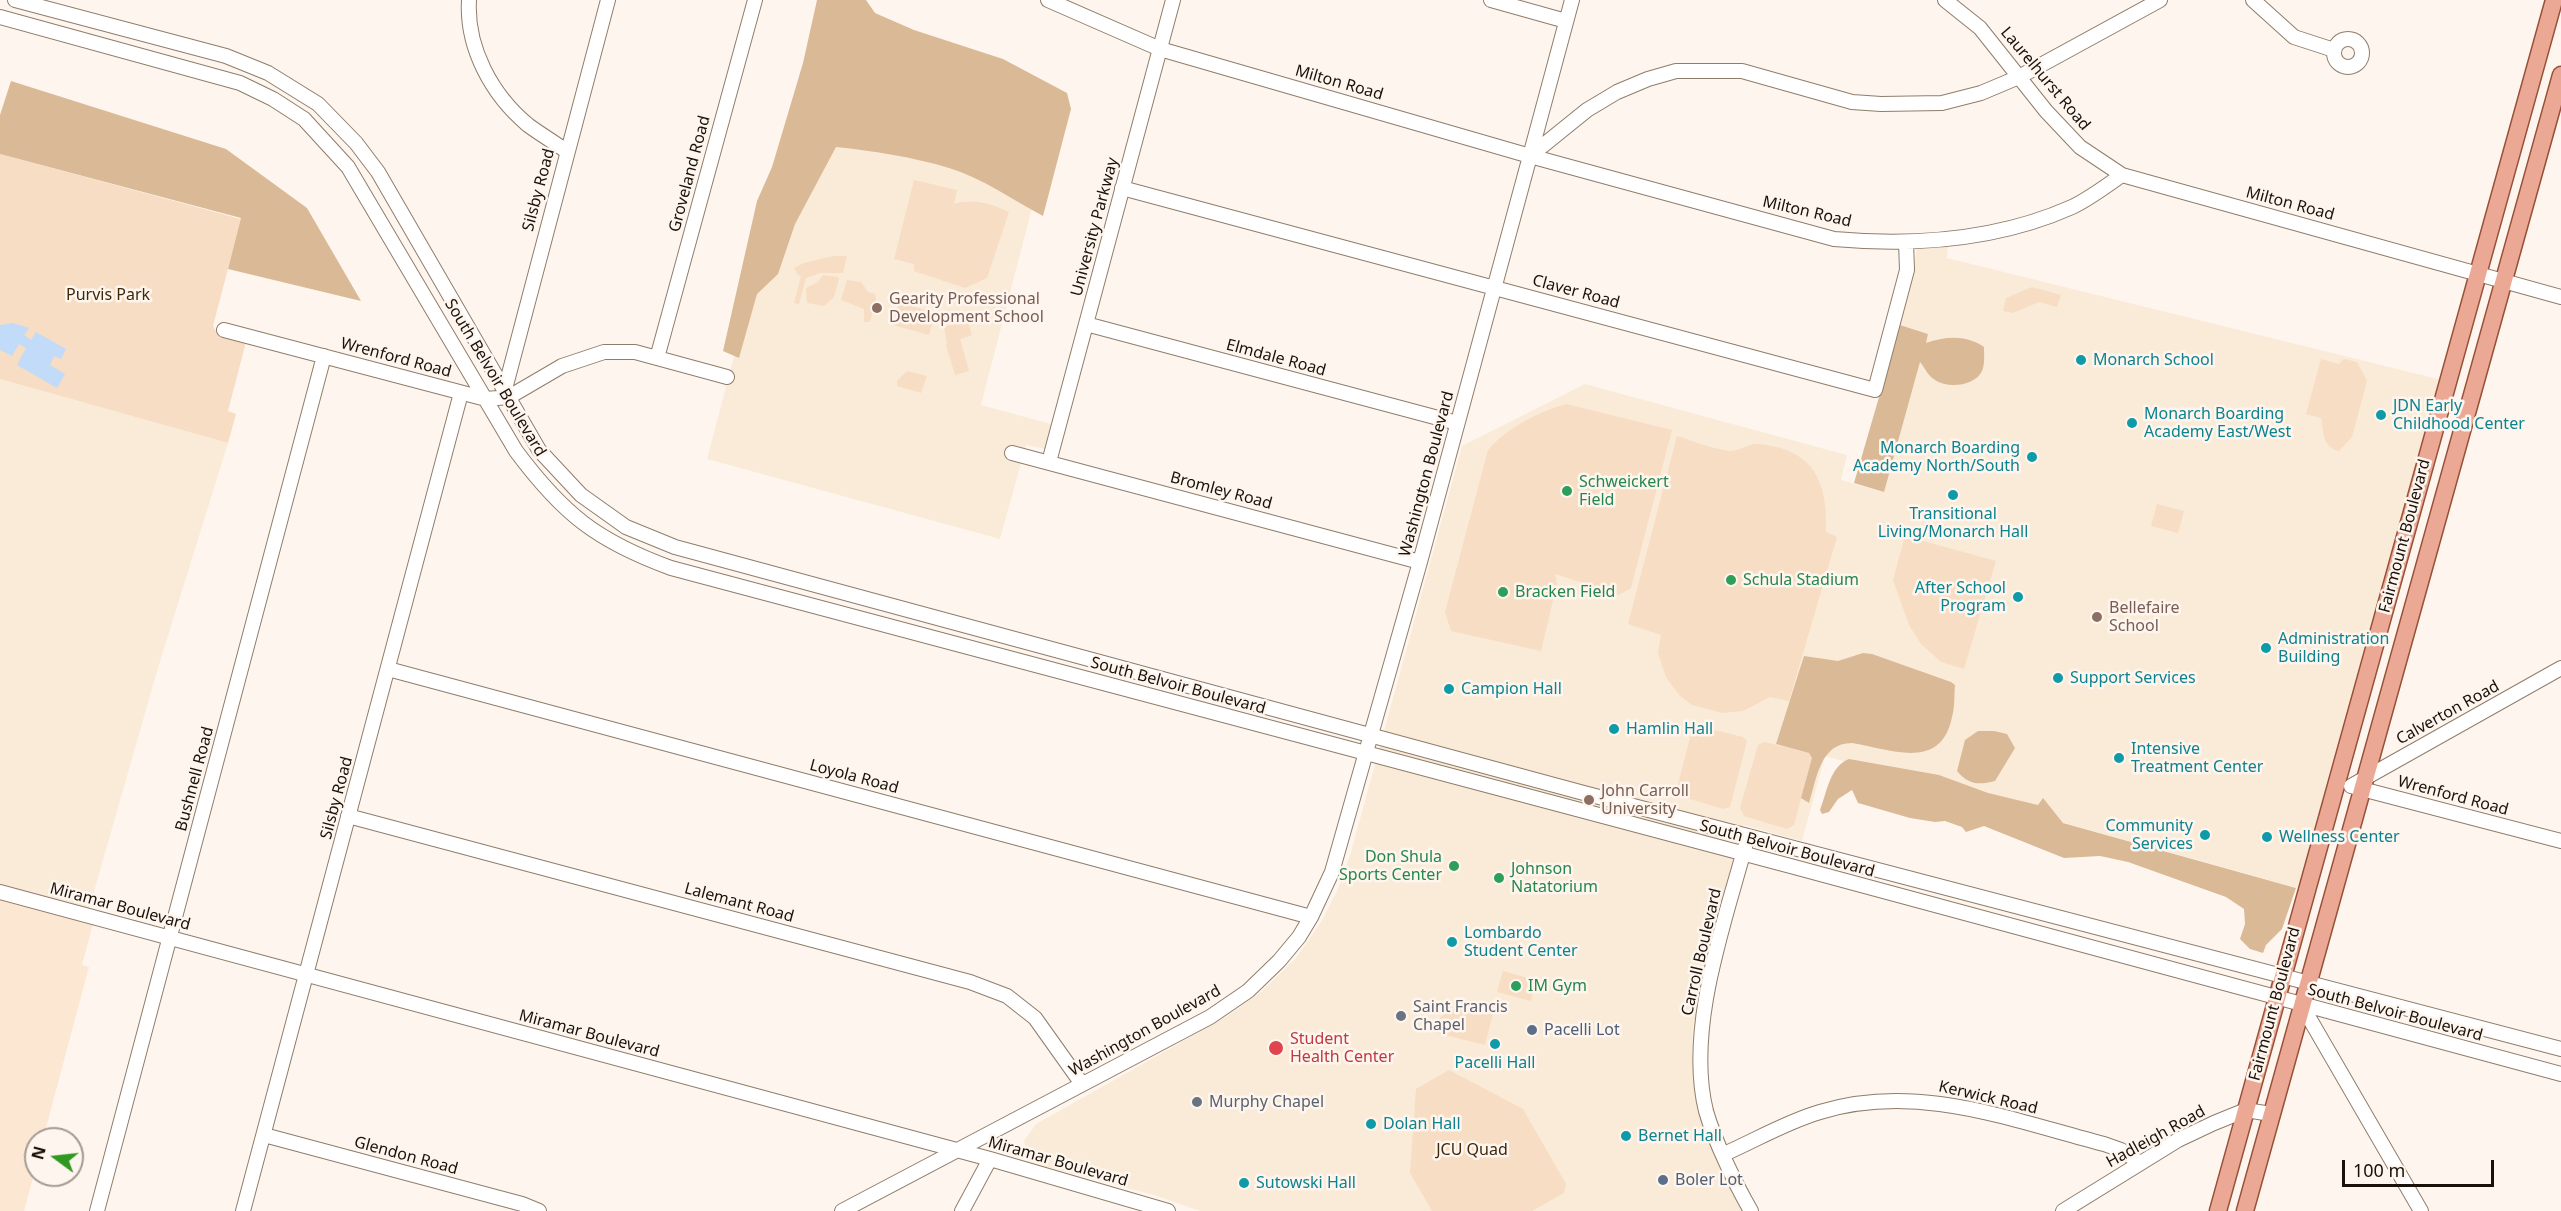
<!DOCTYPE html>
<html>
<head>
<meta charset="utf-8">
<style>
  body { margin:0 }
  #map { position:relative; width:2561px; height:1211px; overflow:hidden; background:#fef6ee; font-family:"Noto Sans",sans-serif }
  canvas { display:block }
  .north { position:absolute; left:24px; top:1127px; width:60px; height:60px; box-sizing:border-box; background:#fef6ee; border:2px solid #a29b93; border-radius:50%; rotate:285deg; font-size:16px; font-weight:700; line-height:24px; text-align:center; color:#19120b }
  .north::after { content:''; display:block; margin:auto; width:21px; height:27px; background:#319820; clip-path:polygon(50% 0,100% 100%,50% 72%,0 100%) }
  .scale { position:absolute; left:2342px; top:1160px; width:152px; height:27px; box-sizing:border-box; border:3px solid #19120b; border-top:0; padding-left:8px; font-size:18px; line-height:21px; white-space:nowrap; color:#19120b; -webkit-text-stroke:4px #fef6ee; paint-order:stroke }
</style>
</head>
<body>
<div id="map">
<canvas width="2561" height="1211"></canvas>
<div class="north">N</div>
<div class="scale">100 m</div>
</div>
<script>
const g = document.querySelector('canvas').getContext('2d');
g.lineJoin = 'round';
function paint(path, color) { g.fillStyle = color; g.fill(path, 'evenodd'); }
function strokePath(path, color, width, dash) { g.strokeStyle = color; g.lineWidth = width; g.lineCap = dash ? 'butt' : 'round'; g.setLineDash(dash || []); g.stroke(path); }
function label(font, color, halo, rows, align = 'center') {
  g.font = font + ' "Noto Sans",sans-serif'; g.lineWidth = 5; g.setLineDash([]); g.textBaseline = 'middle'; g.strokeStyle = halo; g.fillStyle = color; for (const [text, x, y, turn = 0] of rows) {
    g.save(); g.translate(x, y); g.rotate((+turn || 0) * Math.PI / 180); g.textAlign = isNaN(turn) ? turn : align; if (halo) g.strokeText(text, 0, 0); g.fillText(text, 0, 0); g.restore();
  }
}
paint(new Path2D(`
  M0,899L93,924L82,965L89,967L43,1139H36V1167L24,1211H0Z`), '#fbe7d2');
paint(new Path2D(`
  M824,14L1060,100L981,405L1051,424L1045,449L1026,445L1000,539L707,459Z
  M1948,246L1947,258L2442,380L2301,889L1825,756L1802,841L1743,825L1693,1028L1692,1056L1696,1085L1707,1132L1721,1170L1743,1211H1200L1154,1195L1028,1162L1024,1141L1036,1124L1226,1017L1261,992L1296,958L1321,922L1337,891L1351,852L1462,446L1585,384L1847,455L1841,480L1883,492L1928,334L1900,325L1914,268L1917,248Z
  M0,379L228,443L158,668L87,916L0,892Z`), '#faebd8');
paint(new Path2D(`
  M0,154L241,219L213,326L217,333L246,342L228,411L236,414L228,443L0,379Z
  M914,180L957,190L954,204C973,198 992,204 1009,212L987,278L965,288L914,271V264L894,259Z
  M833,256H847L843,273H820L806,278L799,304L794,303L801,276L798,275L794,268L804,263Z
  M823,275L838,277L839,279L834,297L824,306L807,303L806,288L818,282Z
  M847,280L861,282L868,292L875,294L876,299L870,322H864V309L841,300Z
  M2032,287L2061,295L2057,307L2039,302L2013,313L2003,311L2006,298Z
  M899,302L935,313L929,335L893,325Z
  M967,319L972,335L960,339L969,371L955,375L946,345L947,343L944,327Z
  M2321,359L2339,364L2344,359L2357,362L2367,381L2352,437L2339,451C2322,447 2324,433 2321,418L2306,414Z
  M907,371L927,376L921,393L897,386V381Z
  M1566,404L1672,430L1631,588L1619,595L1555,574L1557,584L1541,651L1451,631L1445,612L1488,450C1508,427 1537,413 1566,404Z
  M1677,436C1693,441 1713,449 1730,451C1739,451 1748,444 1757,444C1813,448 1828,481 1826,532L1837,537L1789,701L1770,697L1743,711L1722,713L1692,705L1679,695L1666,677L1658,653L1661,635L1628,624Z
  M2157,504L2184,511L2178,533L2151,526Z
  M1905,536L1996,561L1964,669L1941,662L1921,644L1909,625L1893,580Z
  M1698,726L1743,737L1747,741L1730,807L1723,809L1680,796L1676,792L1692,730Z
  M1765,742L1809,753L1812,758L1794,825L1787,829L1744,816L1740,808L1758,745Z
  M1503,971L1535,980L1531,1001L1497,992Z
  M1480,1002H1496L1485,1045L1433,1032C1435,1012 1464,1004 1480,1002Z
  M1449,1070L1523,1109L1566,1184L1564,1193L1532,1211H1432L1410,1173L1416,1089Z`), '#f6ddc3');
paint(new Path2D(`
  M817,0H866L875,13L914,30L1003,59L1067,93L1071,109L1043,216C1013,200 982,178 949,168C913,157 874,151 836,147L795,224L778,274L757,294L739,358L723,351L757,201L772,167L803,63Z
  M11,81L226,149L307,208L361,301L228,269L241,218L0,154V115Z
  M1900,325L1928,334L1926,343C1946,336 1967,335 1984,347C1984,355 1985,365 1982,371C1975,386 1948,389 1935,380C1928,376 1925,368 1920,362L1884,492L1854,483Z
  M1863,653L1872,654L1951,682L1955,685C1954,695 1955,707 1952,717C1941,772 1890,749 1852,743C1820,743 1817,778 1809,803L1801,798L1812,758L1809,753L1776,744L1804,656L1838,661Z
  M1978,731H1994L2007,734L2015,748L1995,781C1978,785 1969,785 1957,771L1965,740Z
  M1849,759L1939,775L1988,793L2038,805L2043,798L2063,823L2296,888L2282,929L2266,945L2263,953L2250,949L2240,939L2245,924L2244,909L2226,897L2128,862L2100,856L2064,858L1984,826L1966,832L1962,827L1945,821L1935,822L1910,818L1858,803L1852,790L1838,799L1829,812L1822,814L1820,810C1827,792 1830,766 1849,759Z`), '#dab997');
paint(new Path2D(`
  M13,323L29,328L24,335L31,340L36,332L66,349L61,359L54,356L50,365L65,374L57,388L17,365L26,348L19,344L12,356L0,350V325Z`), '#c2dbf8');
const minor = new Path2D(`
  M15,0L226,56L268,73L318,104L356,143L378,172L539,450L581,495L626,527L675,547L1580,792L2561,1049
  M469,0C466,48 492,95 528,125C540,134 554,142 566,151
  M1048,0L1160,49L1530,156L1834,239C1914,246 1998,240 2072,207C2089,199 2106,186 2122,175L2561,297
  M1491,0L1566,21
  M1945,0L1980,28L2046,111L2080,147L2122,175
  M2253,0L2294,37L2334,50
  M0,17L240,83L273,99L304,119L348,167L516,451C563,514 597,541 671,568L1798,868L2561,1074
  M2334 53a14 14 0 1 1 28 0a14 14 0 1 1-28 0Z
  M1530,156L1572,0
  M1122,188L1875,390L1907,270L1906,242
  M1086,324L1457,423
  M224,330L486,399L509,397L562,366L604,352H635L727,377
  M657,358L755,0
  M505,389L608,0
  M1012,453L1420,562
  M1049,462L1173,0
  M388,669L1311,917
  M2351,786L2561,668
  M2354,787L2561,841
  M348,816L970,982L1007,996L1035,1018L1082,1084
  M1745,847C1723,927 1686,1030 1706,1111C1714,1140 1736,1185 1751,1211
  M0,892L990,1159L1168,1211
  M2301,1004L2421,1211
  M264,1135L522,1204L539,1211
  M1724,1154C1756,1140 1786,1122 1820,1112C1917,1082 2011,1120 2104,1144L2121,1150L2140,1163
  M97,1211L324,356
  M243,1211L461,393
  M842,1211L1210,1017L1248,991L1279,961L1299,937L1311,917L1332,872L1420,562L1530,156L1587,110L1617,92L1648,79L1676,71H1742L1852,102L1881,104L1942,103L1981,93L2019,77L2160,0
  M962,1211L990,1159
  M2063,1211L2178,1140L2214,1123L2246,1110L2271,1114`);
const major = new Path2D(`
  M2218,1211L2554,0
  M2245,1211L2561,75`);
strokePath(minor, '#8f7d6b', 16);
strokePath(major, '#984f37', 19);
strokePath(minor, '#fff', 14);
strokePath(major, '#eba995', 16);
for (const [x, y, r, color] of [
  [877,308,6,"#8d6e63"],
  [2081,360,6,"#0f9aa8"],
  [2381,415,6,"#0f9aa8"],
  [2132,423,6,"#0f9aa8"],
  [2032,457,6,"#0f9aa8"],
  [1567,491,6,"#2e9e5b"],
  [1953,495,6,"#0f9aa8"],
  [1731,580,6,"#2e9e5b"],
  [1503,592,6,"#2e9e5b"],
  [2018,597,6,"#0f9aa8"],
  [2097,617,6,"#8d6e63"],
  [2266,648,6,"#0f9aa8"],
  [2058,678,6,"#0f9aa8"],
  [1449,689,6,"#0f9aa8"],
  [1614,729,6,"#0f9aa8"],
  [2119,758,6,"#0f9aa8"],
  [1589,800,6,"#8d6e63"],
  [2205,835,6,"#0f9aa8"],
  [2267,837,6,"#0f9aa8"],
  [1454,866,6,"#2e9e5b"],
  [1499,878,6,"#2e9e5b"],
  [1452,942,6,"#0f9aa8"],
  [1516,986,6,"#2e9e5b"],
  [1401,1016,6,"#6b7280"],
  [1532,1030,6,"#5c6f8a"],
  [1495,1044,6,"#0f9aa8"],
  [1276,1048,8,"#e0444e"],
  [1197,1102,6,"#6b7280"],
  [1371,1124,6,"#0f9aa8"],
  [1626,1136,6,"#0f9aa8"],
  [1663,1180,6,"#5c6f8a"],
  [1244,1183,6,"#0f9aa8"]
]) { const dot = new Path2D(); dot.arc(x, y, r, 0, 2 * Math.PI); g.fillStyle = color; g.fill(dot); strokePath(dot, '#fef6ee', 2); }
label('16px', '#19120b', '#fef6ee', [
  ["Laurelhurst Road",2045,79,50],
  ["Milton Road",1339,83,16],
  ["Groveland Road",690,174,-75],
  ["Silsby Road",539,190,-75],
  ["Milton Road",2290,204,15],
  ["Milton Road",1807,212,13],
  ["University Parkway",1095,227,-75],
  ["Claver Road",1576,292,15],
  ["Wrenford Road",396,358,15],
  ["Elmdale Road",1276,358,15],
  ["South Belvoir Boulevard",495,378,59],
  ["Washington Boulevard",1427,474,-75],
  ["Bromley Road",1221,491,15],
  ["Fairmount Boulevard",2405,536,-75],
  ["South Belvoir Boulevard",1178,686,15],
  ["Calverton Road",2448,713,-29],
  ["Loyola Road",854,777,15],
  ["Bushnell Road",195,779,-75],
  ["Wrenford Road",2453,796,15],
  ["Silsby Road",337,798,-75],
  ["South Belvoir Boulevard",1787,849,15],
  ["Lalemant Road",739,903,15],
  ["Miramar Boulevard",120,907,15],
  ["Carroll Boulevard",1702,952,-77],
  ["Fairmount Boulevard",2275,1004,-75],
  ["South Belvoir Boulevard",2395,1013,15],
  ["Washington Boulevard",1145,1031,-29],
  ["Miramar Boulevard",589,1034,15],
  ["Kerwick Road",1988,1098,13],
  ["Hadleigh Road",2156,1137,-29],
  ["Glendon Road",406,1156,15],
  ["Miramar Boulevard",1058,1162,16]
]);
label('16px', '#3e270b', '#fef6ee', [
  ["Purvis Park",108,295],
  ["JCU Quad",1472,1150]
]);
label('16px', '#785e54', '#fef6ee', [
  ["Gearity Professional",889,299],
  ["Development School",889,317],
  ["Bellefaire",2109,608],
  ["School",2109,626],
  ["John Carroll",1601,791],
  ["University",1601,809]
], 'left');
label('16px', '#0d838f', '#fef6ee', [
  ["Monarch School",2093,360],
  ["JDN Early",2393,406],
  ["Childhood Center",2393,424],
  ["Monarch Boarding",2144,414],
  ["Academy East/West",2144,432],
  ["Monarch Boarding",2020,448,"right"],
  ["Academy North/South",2020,466,"right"],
  ["Transitional",1953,514,"center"],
  ["Living/Monarch Hall",1953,532,"center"],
  ["After School",2006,588,"right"],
  ["Program",2006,606,"right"],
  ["Administration",2278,639],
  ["Building",2278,657],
  ["Support Services",2070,678],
  ["Campion Hall",1461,689],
  ["Hamlin Hall",1626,729],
  ["Intensive",2131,749],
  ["Treatment Center",2131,767],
  ["Community",2193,826,"right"],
  ["Services",2193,844,"right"],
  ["Wellness Center",2279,837],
  ["Lombardo",1464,933],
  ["Student Center",1464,951],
  ["Pacelli Hall",1495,1063,"center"],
  ["Dolan Hall",1383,1124],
  ["Bernet Hall",1638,1136],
  ["Sutowski Hall",1256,1183]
], 'left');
label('16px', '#27864d', '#fef6ee', [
  ["Schweickert",1579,482],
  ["Field",1579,500],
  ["Schula Stadium",1743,580],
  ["Bracken Field",1515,592],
  ["Don Shula",1442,857,"right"],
  ["Sports Center",1442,875,"right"],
  ["Johnson",1511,869],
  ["Natatorium",1511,887],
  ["IM Gym",1528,986]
], 'left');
label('16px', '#5b616d', '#fef6ee', [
  ["Saint Francis",1413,1007],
  ["Chapel",1413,1025],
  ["Murphy Chapel",1209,1102]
], 'left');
label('16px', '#4e5e75', '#fef6ee', [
  ["Pacelli Lot",1544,1030],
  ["Boler Lot",1675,1180]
], 'left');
label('16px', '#be3a42', '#fef6ee', [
  ["Student",1290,1039],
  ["Health Center",1290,1057]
], 'left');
</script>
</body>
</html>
